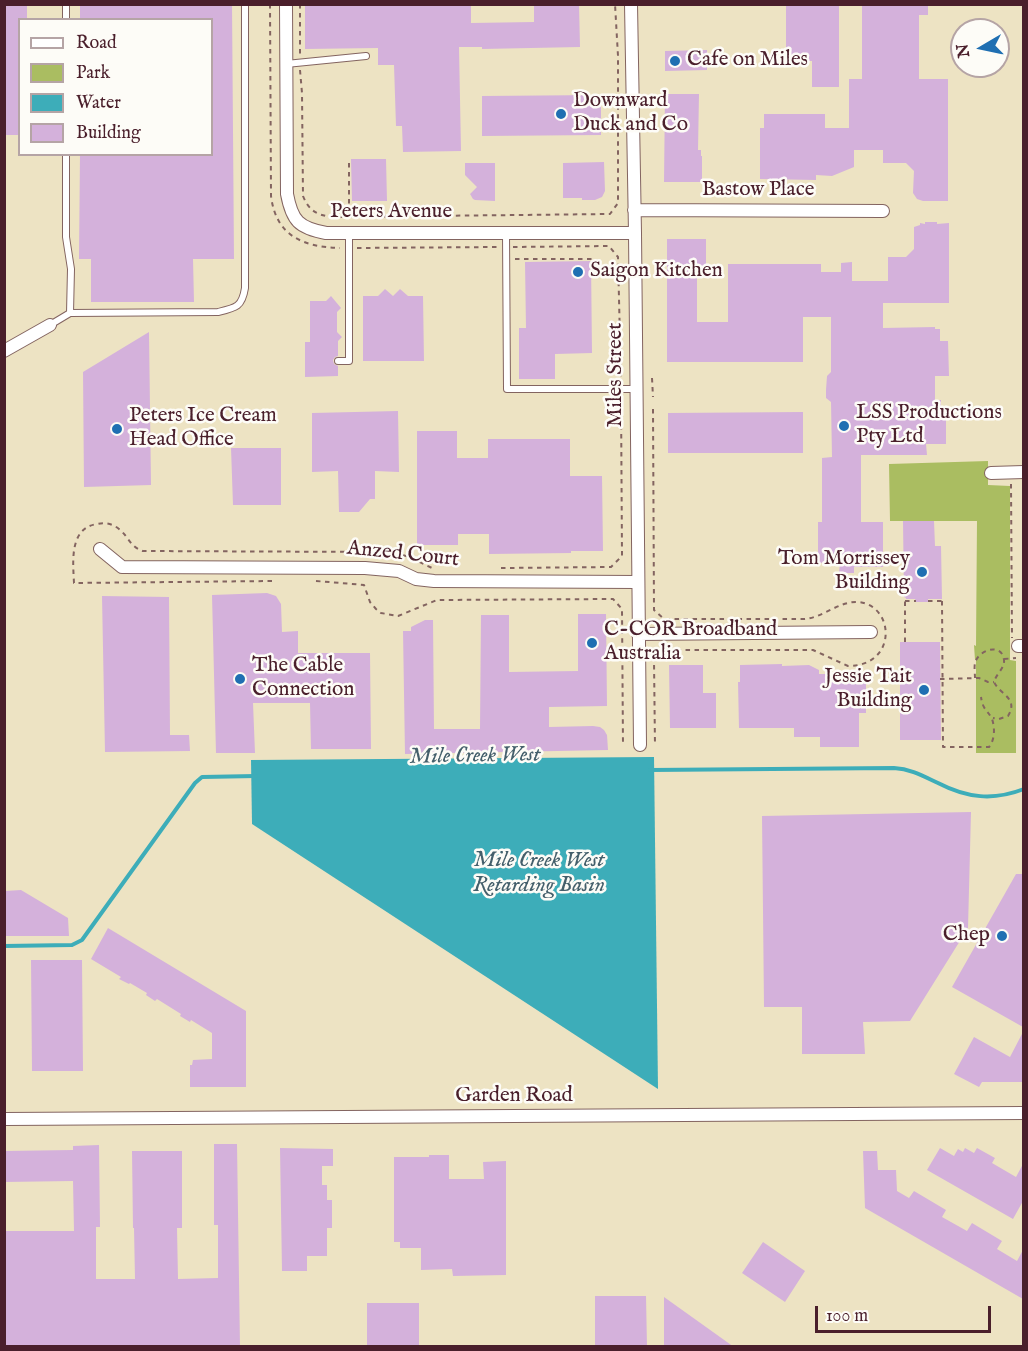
<!DOCTYPE html>
<html>
<head>
<meta charset="utf-8">
<style>
  body { margin:0 }
  #map { position:relative; width:1028px; height:1351px; overflow:hidden; background:#ede3c3; font-family:"IM FELL English",serif }
  canvas { display:block }
  .frame { position:absolute; inset:0; border:6px solid #4a1f2b; pointer-events:none }
  .legend { position:absolute; left:18px; top:18px; width:195px; height:138px; box-sizing:border-box; background:#fdfcf7; border:2px solid #b5a4a5; margin:0; padding:8px 10px; list-style:none; font-size:18px; color:#4a1f2b }
  .legend li { display:flex; align-items:center; gap:12px; height:30px }
  .legend b { width:30px; border:2px solid #b5a4a5 }
  .north { position:absolute; left:950px; top:18px; width:60px; height:60px; box-sizing:border-box; background:#fdfcf7; border:2px solid #b5a4a5; border-radius:50%; rotate:261deg; font-size:16px; font-weight:700; line-height:24px; text-align:center; color:#4a1f2b }
  .north::after { content:''; display:block; margin:auto; width:21px; height:27px; background:#1f6fb2; clip-path:polygon(50% 0,100% 100%,50% 72%,0 100%) }
  .scale { position:absolute; left:815px; top:1306px; width:176px; height:27px; box-sizing:border-box; border:3px solid #4a1f2b; border-top:0; padding-left:8px; font-size:18px; line-height:21px; white-space:nowrap; color:#4a1f2b; -webkit-text-stroke:4px #fdfcf7; paint-order:stroke }
</style>
</head>
<body>
<div id="map">
<canvas width="1028" height="1351"></canvas>
<div class="frame"></div>
<ul class="legend">
<li><b style="height:8px;background:#fff"></b>Road</li>
<li><b style="height:16px;background:#aabd61"></b>Park</li>
<li><b style="height:16px;background:#3dadb9"></b>Water</li>
<li><b style="height:16px;background:#d4b1db"></b>Building</li>
</ul>
<div class="north">N</div>
<div class="scale">100 m</div>
</div>
<script>
const g = document.querySelector('canvas').getContext('2d');
g.lineJoin = 'round';
function paint(path, color) { g.fillStyle = color; g.fill(path, 'evenodd'); }
function strokePath(path, color, width, dash) { g.strokeStyle = color; g.lineWidth = width; g.lineCap = dash ? 'butt' : 'round'; g.setLineDash(dash || []); g.stroke(path); }
function label(font, color, halo, rows, align = 'center') {
  g.font = font + ' "IM FELL English",serif'; g.lineWidth = 5; g.setLineDash([]); g.textBaseline = 'middle'; g.strokeStyle = halo; g.fillStyle = color; for (const [text, x, y, turn = 0] of rows) {
    g.save(); g.translate(x, y); g.rotate((+turn || 0) * Math.PI / 180); g.textAlign = isNaN(turn) ? turn : align; if (halo) g.strokeText(text, 0, 0); g.fillText(text, 0, 0); g.restore();
  }
}
paint(new Path2D(`
  M988,461V485L1010,486V660L1016,661V753H976V659L975,660L974,645L976,646L977,521H890L889,464Z`), '#aabd61');
paint(new Path2D(`
  M654,757L658,1089L252,824L251,760Z`), '#3dadb9');
strokePath(new Path2D(`
  M650,770L894,768C911,769 923,776 938,783C967,798 993,801 1024,789
  M4,946L72,945L82,940L195,783L202,777L256,776`), '#3dadb9', 4);
paint(new Path2D(`
  M4,4H27V20H20V135H4Z
  M80,4H232L234,259H193L194,302H91V259H79L80,154H212V20H80Z
  M305,4H471V23L534,22V4H579L580,47L482,49V47H459L461,151L403,152L402,126H396L394,65H378V48L305,49Z
  M786,4H839V87H812V61H786Z
  M862,4H928V15H919V79H948V201H923L917,199L913,193L914,171L906,163H883V150H854V167L832,176L816,175V180L760,179V128H764V114H825V128H849V79H862Z
  M707,50V70L665,71V51Z
  M665,94H699L698,150H701V156H702V182H664Z
  M601,95V135L482,136V96Z
  M351,159H386L387,201H352Z
  M604,162L605,191L602,197L595,200H582V198H563V163Z
  M465,163H495V201L475,200L473,199L470,194L477,187L465,175Z
  M925,222H937V224L949,223V303H883V328L935,327V329H940V341H948L949,376H935V400H941V416H946V444H926L927,455H861V522H883V567H854V573H839L840,562L818,563V522H822V458L832,457L831,402L826,398V390L827,376L831,372V317H803V362H667V239H706V267L697,268V322H728V264H821V272H841V263L852,262V281H888V257H906L914,249V227L920,225V223L925,224Z
  M591,261L592,353L555,354V379H519V328H526L525,262Z
  M385,289L393,296L400,289L408,296H423L424,361H363V296H378Z
  M331,296L341,308L337,312V332L342,337L338,341V356L335,357L333,360L334,364L338,366V376L305,377V342H310V301H326Z
  M149,332L151,485L84,487L83,372Z
  M398,411L399,472L375,471V499H370L359,512H339L338,471L312,472V413Z
  M803,412V453H668V413Z
  M417,431H457V458H488V439H570V476H602L603,551H571V553L489,554V534H458V545H417Z
  M231,448H281V505H233Z
  M903,521H934L935,546H941L942,599H928V602H916L915,599H906V598L904,597Z
  M267,593L276,596L281,604L282,632L298,631V653H370L371,749H311L310,703H253L255,753H216L212,595Z
  M102,596L169,597L170,735H189L190,751L105,752Z
  M578,614H606L607,706L549,707V727L593,726L600,727L604,730L607,735L608,750L405,754L403,631H411V627L425,620H433L434,729H480L481,615H509V672L578,671Z
  M900,642H940L941,740H900Z
  M782,664V666L809,665L819,670V674H830L845,681L866,680V713H859V747H820V737H794V728H739L738,682H740V665Z
  M669,665H703V693H716V728H670Z
  M971,812L968,928L910,1021L863,1022L865,1054H802V1007H764L762,816Z
  M1016,874H1023V1027L952,987Z
  M21,890L68,918L69,936H4L5,891Z
  M108,928L246,1011V1087H190V1065H192L193,1060L212,1059V1033L191,1020L190,1022L180,1016L181,1014L157,999L155,1001L146,995L147,993L130,983L129,984L119,979L121,977L91,959Z
  M31,960H82L83,1071H32Z
  M1023,1032V1082H982L979,1087L954,1074L974,1037L1010,1057Z
  M214,1144H237L240,1347H4V1231H74L73,1181L4,1182V1151L73,1150V1146L99,1145L100,1227H96V1279H135L134,1228H133L132,1151H182V1228H177L178,1279L218,1278V1225H214Z
  M280,1148L333,1149V1166H322V1185H327V1200H332V1228H327V1256H307V1271H282Z
  M940,1148L954,1156L958,1149L963,1152L965,1148L974,1153L977,1148L995,1158L992,1163L1016,1177L1023,1164V1201L1013,1219L927,1170Z
  M863,1151H877L878,1170H896L897,1191L909,1198L914,1191L946,1210L942,1217L967,1231L972,1223L1002,1241L997,1249L1017,1261L1023,1250V1299L865,1208Z
  M429,1155H449V1179H484L483,1162L506,1161V1275L453,1276L452,1269L421,1270V1248H400V1242H394V1157H429Z
  M763,1242L805,1271L785,1302L742,1273Z
  M595,1296H646L647,1347H595Z
  M664,1297L734,1347H664Z
  M367,1303H419V1347H367Z`), '#d4b1db');
const lane = new Path2D(`
  M66,4V20
  M286,64L366,56
  M66,154V237L71,269L70,313
  M506,233L507,389H636
  M50,325L70,313L218,312C236,308 242,307 245,288V4
  M338,361H349V233`);
const street = new Path2D(`
  M286,4L287,194C292,221 299,228 326,233H635
  M631,4L635,233L640,745
  M634,210L883,211
  M4,351L50,325
  M991,473L1024,472
  M100,549L122,567L365,568L399,571L416,579L434,581L638,582
  M638,634L871,632
  M1018,646H1024
  M4,1119L1024,1113`);
strokePath(lane, '#836460', 8);
strokePath(street, '#836460', 14);
strokePath(new Path2D(`
  M270,4L271,196C276,236 303,247 340,248
  M300,4V56
  M300,70L302,93L303,196C309,211 317,215 332,217L610,214L618,203V56L615,4
  M349,163V217
  M513,247L609,246L618,257L621,382
  M357,248L499,247
  M515,259H594V269H623
  M652,378L653,397
  M653,409L654,610L664,619H805C824,617 839,601 858,602C895,605 898,666 848,666L813,650H664L654,661L655,746
  M1011,484L1012,638
  M501,568L611,567L622,556L621,396
  M272,581L74,583C73,562 69,528 97,524C105,522 113,524 119,529C129,537 130,547 143,551L380,552L400,554L409,557L432,568
  M316,581L364,585L370,602L376,609L381,613L398,616L437,600L613,599L622,609L623,746
  M905,601H916
  M928,601H945
  M942,601L943,747H989C995,740 995,727 992,719C988,710 983,711 981,697
  M905,642V598
  M1004,659L1016,658
  M975,678C975,674 974,668 975,663C978,650 1002,642 1004,660C1005,668 996,674 994,682C1000,695 1019,698 1008,716L999,719L993,718
  M940,679L979,678L988,682H994`), '#836460', 2, [4.5, 4.5]);
strokePath(lane, '#fff', 6);
strokePath(street, '#fff', 12);
for (const [x, y, r, color] of [
  [675,61,6,"#1f6fb2"],
  [561,114,6,"#1f6fb2"],
  [578,272,6,"#1f6fb2"],
  [844,426,6,"#1f6fb2"],
  [117,429,6,"#1f6fb2"],
  [922,572,6,"#1f6fb2"],
  [592,643,6,"#1f6fb2"],
  [240,679,6,"#1f6fb2"],
  [924,690,6,"#1f6fb2"],
  [1002,936,6,"#1f6fb2"]
]) { const dot = new Path2D(); dot.arc(x, y, r, 0, 2 * Math.PI); g.fillStyle = color; g.fill(dot); strokePath(dot, '#fdfcf7', 2); }
label('21px', '#4a1f2b', '#fdfcf7', [
  ["Cafe on Miles",687,61],
  ["Downward",573,102],
  ["Duck and Co",573,126],
  ["Saigon Kitchen",590,272],
  ["LSS Productions",856,414],
  ["Pty Ltd",856,438],
  ["Peters Ice Cream",129,417],
  ["Head Office",129,441],
  ["Tom Morrissey",910,560,"right"],
  ["Building",910,584,"right"],
  ["C-COR Broadband",604,631],
  ["Australia",604,655],
  ["The Cable",252,667],
  ["Connection",252,691],
  ["Jessie Tait",912,678,"right"],
  ["Building",912,702,"right"],
  ["Chep",990,936,"right"]
], 'left');
label('21px', '#4a1f2b', '#fdfcf7', [
  ["Bastow Place",758,191],
  ["Peters Avenue",391,213],
  ["Miles Street",617,375,-90],
  ["Anzed Court",403,555,6],
  ["Garden Road",514,1097]
]);
label('italic 22px', '#445f6b', '#fdfcf7', [
  ["Mile Creek West",475,757,-1],
  ["Mile Creek West",539,861],
  ["Retarding Basin",539,886]
]);
</script>
</body>
</html>
